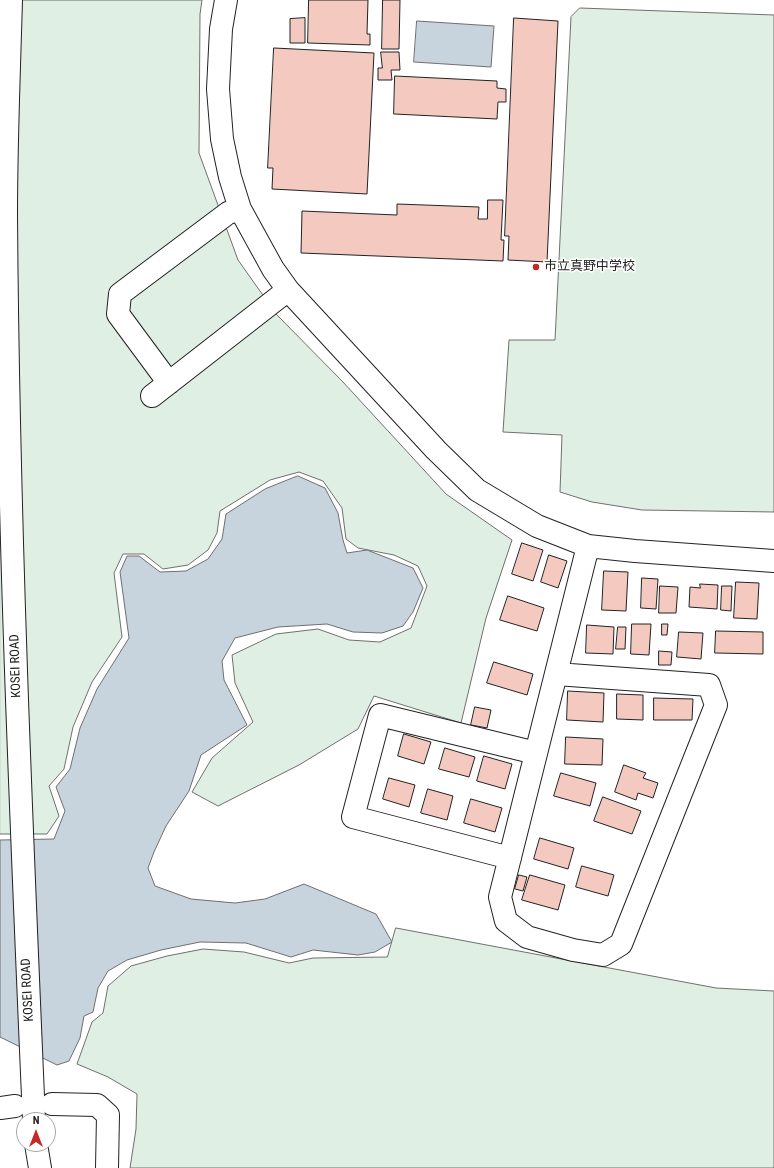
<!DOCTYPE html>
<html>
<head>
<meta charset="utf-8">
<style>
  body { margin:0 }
  #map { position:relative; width:774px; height:1168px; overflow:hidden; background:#fff; font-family:"Roboto Condensed",sans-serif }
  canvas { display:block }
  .north { position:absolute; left:16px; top:1112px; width:40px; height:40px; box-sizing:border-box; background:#fff; border:1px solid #a7a7a7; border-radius:50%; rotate:0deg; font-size:11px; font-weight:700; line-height:16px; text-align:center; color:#222 }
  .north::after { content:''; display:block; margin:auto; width:14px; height:18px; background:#c62828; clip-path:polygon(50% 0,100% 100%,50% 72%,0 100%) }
</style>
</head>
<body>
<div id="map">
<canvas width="774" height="1168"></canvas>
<div class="north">N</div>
</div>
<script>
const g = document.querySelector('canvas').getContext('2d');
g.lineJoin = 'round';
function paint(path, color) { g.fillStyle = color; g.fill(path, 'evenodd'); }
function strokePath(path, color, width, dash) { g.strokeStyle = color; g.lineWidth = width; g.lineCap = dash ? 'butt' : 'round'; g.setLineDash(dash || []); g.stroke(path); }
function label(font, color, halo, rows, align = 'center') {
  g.font = font + ' "Roboto Condensed","Noto Sans JP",sans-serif'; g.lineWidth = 3; g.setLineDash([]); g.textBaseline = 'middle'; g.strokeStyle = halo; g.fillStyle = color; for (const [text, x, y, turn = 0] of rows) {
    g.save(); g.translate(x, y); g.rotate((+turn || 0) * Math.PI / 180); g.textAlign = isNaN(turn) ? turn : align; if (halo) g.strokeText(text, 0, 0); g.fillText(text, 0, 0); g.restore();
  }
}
const green = new Path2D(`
  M0,0H202L200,14L199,153L238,260L277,315L343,382L446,494L512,540L486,618L461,723L374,696L358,729L299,765L218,806L192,792L212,758L253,722L235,683L232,655L276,634L318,629L349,640L380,642L411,628L427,586L418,566L394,555L358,548L346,539L342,508L323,481L299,472L270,480L220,511L217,533L208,550L188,565L163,569L144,554H123L114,573L122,637L92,682L73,727L64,769L49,786L59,816L47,834H0Z
  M580,8L774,15V512L642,510L592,502L560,492L562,435L503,432L509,340H555L571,17Z
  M396,928L716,988L774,991V1168H130L136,1129L137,1094L108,1077L77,1064L92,1022L103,1013L108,986L131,966L167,956L203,949L244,952L289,963L313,958L387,957Z`);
paint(green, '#e0efe3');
strokePath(green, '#6f6f6f', 1);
const water = new Path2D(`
  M417,21L494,26L491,67L414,62Z
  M298,476L325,488L338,513L343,540L347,553L367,550L413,568L423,588L413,612L403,626L382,633L353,632L327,624L278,627L235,638L222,661L224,680L247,725L201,755L189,791L166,826L154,852L148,868L155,886L191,899L235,903L265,899L304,884L376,914L392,942L375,952L358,955L313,950L291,957L246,943L200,942L161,950L127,960L108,971L98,988L93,1012L84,1016L80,1038L69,1061L57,1065L0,1037V840L54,839L65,811L56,787L70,769L80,728L97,689L129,638L120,572L127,556H139L160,572L186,571L208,559L222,539L226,514L265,489Z`);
paint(water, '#c7d3dd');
strokePath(water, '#6f6f6f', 1);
const building = new Path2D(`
  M309,0H368L367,34H370V45L308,43Z
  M383,0H400L399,49H382Z
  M305,18V43H290V19Z
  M514,18L558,21L547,262L508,260L509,236H505Z
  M274,48L374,53L367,194L272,189L273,168H268Z
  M381,52H399L400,70H391L392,80H378V68H382Z
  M395,76L497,81V88L506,89V102H498L497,119L394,114Z
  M488,200H503L501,240H504L503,261L301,253L302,211L397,215V204L479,207L478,219H487Z
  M522,543L543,550L533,581L512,574Z
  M549,555L567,561L558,588L541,582Z
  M604,571L628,572L626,611L602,610Z
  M642,578L658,579L656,609L641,608Z
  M736,582L759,583L757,619L734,618Z
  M700,584L718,585L717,609L689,607L690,587L700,588Z
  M660,586L678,587L676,613H659Z
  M722,586H732L731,611L721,610Z
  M508,596L544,608L537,631L500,620Z
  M632,624H651L649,655L631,654Z
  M662,624H668L667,635H662Z
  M587,625L614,627L613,654L586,653Z
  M618,627H626L625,649H616Z
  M716,631L763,632V654L715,653Z
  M679,632L703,633L701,659L677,657Z
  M659,651L672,652L671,665H659Z
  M494,662L533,674L527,695L487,683Z
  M568,691L604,693L603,722L567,720Z
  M617,694L643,695V720L617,719Z
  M654,698L693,699L692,720H654Z
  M475,707L491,710L487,728L471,725Z
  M404,734L431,742L424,764L398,756Z
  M566,737L603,739L602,765L565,764Z
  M445,748L475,757L469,777L439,769Z
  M484,756L512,764L505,789L477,781Z
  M624,765L646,773L643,778L658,783L653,798L638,793L636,800L615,792Z
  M561,773L596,783L590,806L554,796Z
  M389,778L415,785L409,807L383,799Z
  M428,789L453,796L447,820L421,813Z
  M603,797L641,811L632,834L594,821Z
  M471,799L502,808L495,832L464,823Z
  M540,838L574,848L568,869L534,859Z
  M582,866L614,875L608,896L576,887Z
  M519,875L527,877L523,891L515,889Z
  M530,875L565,885L558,910L522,900Z`);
paint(building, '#f3c9c0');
strokePath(building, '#222', 1);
const minor = new Path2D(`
  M226,0L221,29L218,89L222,139L230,177L240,209L273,269L288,290L436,450L477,490L537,526L588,546L635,551L774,561
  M169,383L118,314L120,294L228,213L240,209
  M152,396L288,290
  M556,674L709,685L716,705L621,944L603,955L573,950L527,937L506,921L500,897L588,546
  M510,858L353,817L380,715L536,753
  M52,1104L97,1105L108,1115L107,1168
  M0,1108L15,1106`);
const highway = new Path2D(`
  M11,0C9,71 6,143 6,214C8,516 21,818 34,1120
  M36,1144L40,1168`);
strokePath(minor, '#222', 24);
strokePath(highway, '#222', 24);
strokePath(minor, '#fff', 22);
strokePath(highway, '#fff', 22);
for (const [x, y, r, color] of [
  [536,267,4,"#c62828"]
]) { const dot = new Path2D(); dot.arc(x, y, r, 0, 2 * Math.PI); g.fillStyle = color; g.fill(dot); strokePath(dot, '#fff', 1.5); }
label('13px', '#222', '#fff', [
  ["市立真野中学校",544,267]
], 'left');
label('13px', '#222', '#fff', [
  ["KOSEI ROAD",16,666,-92],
  ["KOSEI ROAD",28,990,-93]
]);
</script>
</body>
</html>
